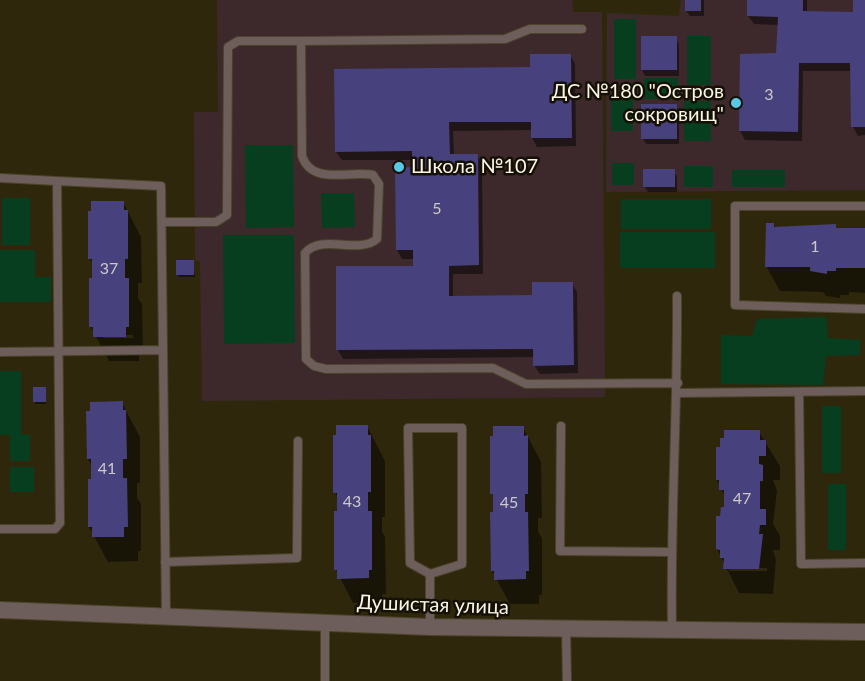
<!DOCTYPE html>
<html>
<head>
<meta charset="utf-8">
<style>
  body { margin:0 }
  canvas { display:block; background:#2f270b }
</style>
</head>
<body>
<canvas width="865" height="681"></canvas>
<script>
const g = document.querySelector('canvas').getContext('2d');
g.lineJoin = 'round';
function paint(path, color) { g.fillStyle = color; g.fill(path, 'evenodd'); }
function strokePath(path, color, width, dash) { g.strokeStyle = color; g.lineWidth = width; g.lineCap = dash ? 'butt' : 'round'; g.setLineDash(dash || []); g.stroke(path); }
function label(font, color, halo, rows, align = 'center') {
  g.font = font + ' Lato,sans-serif'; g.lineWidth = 5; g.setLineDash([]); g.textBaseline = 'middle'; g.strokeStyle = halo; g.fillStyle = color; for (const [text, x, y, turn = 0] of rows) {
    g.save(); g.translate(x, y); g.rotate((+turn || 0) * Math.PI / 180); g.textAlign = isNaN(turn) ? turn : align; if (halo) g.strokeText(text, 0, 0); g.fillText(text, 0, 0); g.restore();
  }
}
paint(new Path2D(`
  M217,0H572L573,12H602L605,397L202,401L200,261L195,260L194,112H218Z
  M681,0H865V190L606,192L607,13L679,16Z`), '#3d292c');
paint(new Path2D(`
  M614,19H636V79H614Z
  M687,36H711V85H687Z
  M644,78H678V99H644Z
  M611,94H633V131H611Z
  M684,101H711V141H684Z
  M245,145H293L294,227L246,228Z
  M612,163H634V185H612Z
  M684,166H713V187H684Z
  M732,170H785V187H732Z
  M321,193H354L355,227L322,228Z
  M2,198H30V245H2Z
  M621,199H711V229H621Z
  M620,232H715V268H620Z
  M223,235H294L295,343L224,344Z
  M0,250H35V277H51V302H0Z
  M826,317L828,338L860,340V355L826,356L823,385L721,384V335L752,336L757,319Z
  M0,371H21V434L30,435V461H10V435H0Z
  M822,406H841V473H822Z
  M10,467H34V492H10Z
  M828,484H846V550H828Z`), '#073e20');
paint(new Path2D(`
  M686,0H704V16H690L686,11Z
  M748,0H807V13L855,14L854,0H865V135L858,136L853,127L852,71H803L802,141L745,140L740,131L778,55L779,25L754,24L748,16Z
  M676,38L679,44V76H645L642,70Z
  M570,55L575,64L576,146L537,147L532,138V130L453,131L454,155H477L482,164L483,274H453V298L534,297L572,283L577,292L578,373L540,374L534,365V357L343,359L338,350L337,268L415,267V259H402L397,250V169H414V160H342L336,152L532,68Z
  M676,105L679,111V144H646L643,139Z
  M674,171L677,177V192H648L644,186Z
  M123,202L141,237L142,283H138V298L142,304L143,351H139V361H109L91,327L94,266L90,259ZM103,335H133V338H103Z
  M774,225L776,228L835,225L837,229H865V293L849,292V295H840V298L826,296L823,292L780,291L766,266Z
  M193,261L195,277H179L178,275Z
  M45,389L46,404H36L34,402Z
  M122,403L140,437V483H137V498L141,504V551H138V561L108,562L89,527L92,466L88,459Z
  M367,426L385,461V517H382V531L385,537L386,594H382V603H353L336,570L338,498L335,492Z
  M523,427L541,462L542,518H538V532L542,538V595H539V604H510L492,571L495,499L492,493Z
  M759,432L780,466V480H773L777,491L773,524L780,536V550H773L776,560L773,594L739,593L717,549L726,498L717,480ZM727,568H767V571H730Z`), '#0007');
paint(new Path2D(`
  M685,0H701V11H685Z
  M747,0H803V11L853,12V0H865V127H851L850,63H799L798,132L739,131L740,54L776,53L778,17L747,16Z
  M641,36H677V70H641Z
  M530,54H571L572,138H531V122H449L450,154H478L479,265L449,266V296L532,295V282H573L574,365L533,366V349L336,350V266H413V250H396L395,168L412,167V151L335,152L334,69L530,67Z
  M641,104H677V139H641Z
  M643,169H675V187H643Z
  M91,201H124V210H128V259H125V278H129V327H126V337H93V327H89V278H92V259H88V211H91Z
  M766,223H774V227L836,224V228H865V268H836V271H827V274L810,271V267H765Z
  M176,260H194V275H176Z
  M33,387H46V402H33Z
  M123,401V410H126L127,459H123V478H127L128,527H124V537H92V527H88V479H91V459H87L86,411H90V402Z
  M336,425H368V435H371V492H368V511H372V570H369V578L337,579V570H334V511H337V493H333V435H336Z
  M493,426H524V436L528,435V494H525V512H528L529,571H526V579L494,580V571H491L490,512H493V494H490V436H493Z
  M724,430H760V440H766V456H759V464L763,465V481H760V509H766V525H760L759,534H763L759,569H723L724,558H720V550L716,549V516H720L721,507H724V490H719V480H716V447H720V438H724Z`), '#47417e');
const service = new Path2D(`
  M582,29H530L505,39L301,41L302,156C312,186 350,170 373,175L379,184L377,239C358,255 322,233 305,253L306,359L314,366L326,369L493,368L526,384L678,383
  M0,178L57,181
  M865,206H735V305L865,309
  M162,222H216L227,215L228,47L238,41H301
  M0,352L163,350L166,616
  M678,393L865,391
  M799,393L801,564L865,563
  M561,426L560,551L671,552
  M0,529H55L60,523L57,181L161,186L163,350
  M165,562L297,558L298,441
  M430,574L462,564V428H408L410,563L430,574V627
  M325,622V681
  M566,629L567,681
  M672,631C670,519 678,408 677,296`);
const minor = new Path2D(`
  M0,610L430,627L865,632`);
strokePath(service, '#4b4429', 10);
strokePath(minor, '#4b4429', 18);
strokePath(service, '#6d5e5c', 8);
strokePath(minor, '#6d5e5c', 16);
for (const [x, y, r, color] of [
  [736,103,6,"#58c8e4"],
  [399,167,6,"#58c8e4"]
]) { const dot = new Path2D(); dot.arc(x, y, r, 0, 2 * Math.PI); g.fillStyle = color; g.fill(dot); strokePath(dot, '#141005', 2); }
label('16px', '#cdc8ca', null, [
  ["3",769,95],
  ["5",437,209],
  ["1",815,247],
  ["37",109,269],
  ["41",107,469],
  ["47",742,499],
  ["43",352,502],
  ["45",509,503]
]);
label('20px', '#faf5e4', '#141005', [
  ["ДС №180 \"Остров",724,92],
  ["сокровищ\"",724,115],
  ["Школа №107",411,167,"left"]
], 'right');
label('20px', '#faf5e4', '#141005', [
  ["Душистая улица",433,605,2]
]);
</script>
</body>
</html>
